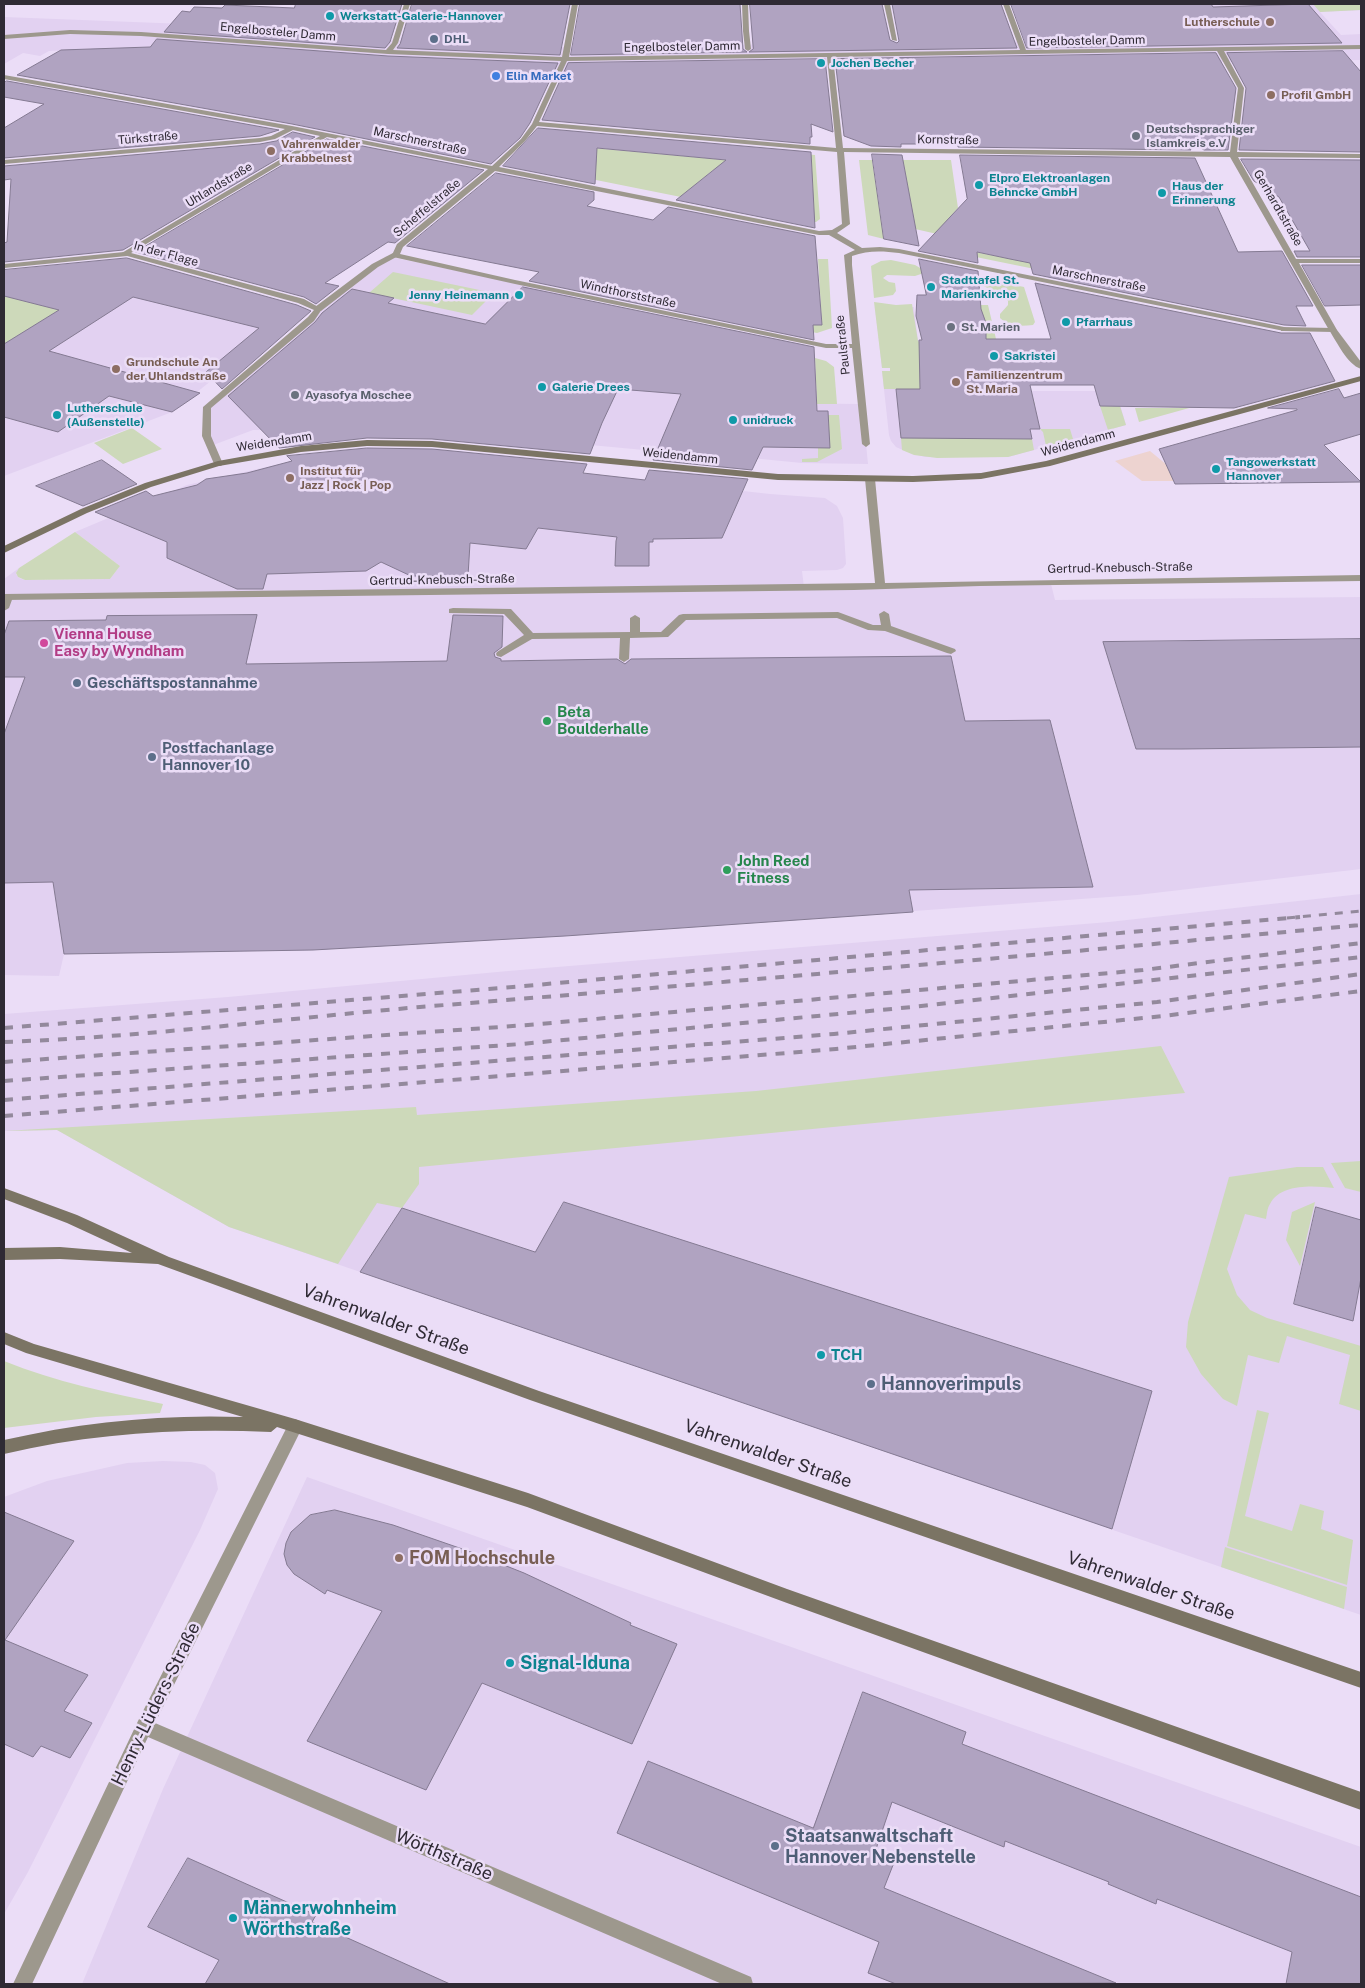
<!DOCTYPE html>
<html>
<head>
<meta charset="utf-8">
<style>
  body { margin:0 }
  #map { position:relative; width:1365px; height:1988px; overflow:hidden; background:#ebddf7; font-family:"Public Sans",sans-serif }
  canvas { display:block }
  .frame { position:absolute; inset:0; border:5px solid #2f2a34; pointer-events:none }
</style>
</head>
<body>
<div id="map">
<canvas width="1365" height="1988"></canvas>
<div class="frame"></div>
</div>
<script>
const g = document.querySelector('canvas').getContext('2d');
g.lineJoin = 'round';
function paint(path, color) { g.fillStyle = color; g.fill(path, 'evenodd'); }
function strokePath(path, color, width, dash) { g.strokeStyle = color; g.lineWidth = width; g.lineCap = dash ? 'butt' : 'round'; g.setLineDash(dash || []); g.stroke(path); }
function label(font, color, halo, rows, align = 'center') {
  g.font = font + ' "Public Sans",sans-serif'; g.lineWidth = 5; g.setLineDash([]); g.textBaseline = 'middle'; g.strokeStyle = halo; g.fillStyle = color; for (const [text, x, y, turn = 0] of rows) {
    g.save(); g.translate(x, y); g.rotate((+turn || 0) * Math.PI / 180); g.textAlign = isNaN(turn) ? turn : align; if (halo) g.strokeText(text, 0, 0); g.fillText(text, 0, 0); g.restore();
  }
}
paint(new Path2D(`
  M1023,4H1361V10L1320,12L1341,35L1361,34V60L540,72L99,49L49,51L40,56L23,53L4,64V17L211,25L396,40L551,47L1037,41Z
  M386,256L575,295L534,334L755,403L862,404L868,464L802,463L700,453L686,454L442,431L253,430L208,447L207,407Z
  M102,265L280,326L172,412L4,476V279Z
  M875,307H914L918,341L1031,391H1116L1126,425L1008,457H925L905,451L896,447L891,441L889,435L882,371H890V368H882Z
  M343,456L474,461L770,494L825,498L837,506L843,518L846,564L843,568L837,570L802,571L804,587L1051,584L1055,600L1361,597V869L1137,895L565,936L313,950L64,954L59,976L4,975V579L19,568L16,574L19,578L25,580L110,579L120,566L75,532L187,485L284,463Z
  M1361,894V1615L229,1227L57,1130L4,1131V1014L228,997L508,971L1109,922Z
  M163,1461L191,1462L205,1465L215,1473L218,1489L200,1530L28,1872L4,1914V1497L47,1481L127,1463Z
  M307,1477L1361,1847V1984H82L163,1789Z`), '#e2d1f1');
paint(new Path2D(`
  M1150,451L1167,465L1174,481H1142L1115,461Z`), '#edd3d0');
paint(new Path2D(`
  M1313,4H1361V10L1320,12Z
  M571,146L759,163L765,151L815,155L820,219L816,222H811L814,217L811,155L755,174L713,170L681,197L576,176L596,160L597,154Z
  M859,160H872L884,239L868,235Z
  M903,160H951L958,208L948,219L987,227L946,236L915,229Z
  M975,252L1202,295L1206,304L971,256Z
  M818,259H828L832,328L817,333L791,328V325H822Z
  M891,260L915,265L927,272L915,276L887,275L883,278L889,282L895,283L896,291L893,295L874,298L871,266L881,261Z
  M393,272L494,293L472,315L369,293Z
  M957,273L1024,287L1035,322L1033,325C1021,326 1009,327 1000,318V314L1008,305V301L1004,296Z
  M4,296L59,310L4,344Z
  M874,302L896,305L912,304L918,341L1031,391L1035,405H1005L906,394L905,389H884L882,371H890V368H882Z
  M979,305H988L996,339H986Z
  M815,358L826,361L834,367L837,404H817Z
  M1279,383L1139,422L1135,408H1189L1184,392Z
  M1100,406H1120L1126,425L1108,430Z
  M828,415H839L842,449L817,462H802V459L818,458V448Z
  M974,424L977,439H1032L1034,450L1008,457L937,458L914,455L902,450L901,438Z
  M132,428L162,449L123,464L94,443Z
  M1040,429H1070L1073,439L1046,446L1043,432Z
  M75,532L120,566L110,579L25,580L18,577L16,573L19,568Z
  M1161,1046L1185,1093L419,1167V1184L402,1208L377,1203L338,1264L229,1227L57,1130L4,1131L416,1107L417,1115L756,1091Z
  M1361,1161V1192L1345,1188L1331,1163Z
  M1297,1167H1323L1334,1188C1314,1186 1281,1183 1270,1204C1267,1208 1267,1215 1266,1219L1245,1214L1227,1269L1237,1295L1250,1310L1267,1318L1361,1346V1411L1339,1404L1350,1355L1287,1336L1279,1363L1248,1355L1237,1406L1223,1399L1201,1374L1186,1347L1188,1322L1229,1177Z
  M1315,1202L1300,1266L1286,1240L1292,1212Z
  M4,1361C56,1382 109,1393 163,1404L160,1413L96,1417L4,1428Z
  M1257,1410L1269,1413L1245,1516L1292,1531L1300,1504L1324,1511L1321,1529L1353,1540L1347,1585L1227,1546Z
  M1225,1547L1347,1587L1344,1609L1221,1567Z`), '#cdd9ba');
const building = new Path2D(`
  M296,4H402L390,42L385,48L164,32L182,11L190,12L194,7L222,8L225,5L294,8Z
  M412,4H570L560,55L397,48L400,44Z
  M580,4H740L743,49L747,52L571,55Z
  M750,4H882L890,40L897,43L899,41L892,4H1001L1017,48L749,52L753,49Z
  M1011,4H1211L1213,7L1308,4L1342,43L1027,48Z
  M157,39L388,56L558,63L530,123L520,138L491,164L292,124L17,75L61,50L150,47Z
  M1343,51L1361,72V152L1239,150L1246,88L1227,53Z
  M1216,53L1236,88L1228,150H1204L1186,139L1191,150L958,147V144H901V147L871,146L844,136L835,59Z
  M825,59L833,132L811,124L812,137H810V144L542,120L568,63Z
  M7,81L279,130L260,136L4,158V128L44,104L4,97V83Z
  M538,128L811,152L815,228L676,200L726,160L597,148L595,184L503,166Z
  M293,132L315,137L123,250L4,262V243L7,242L11,179L4,180V166L260,144L276,141Z
  M327,139L484,170L395,243L388,242L325,283L339,286L316,304L304,297L136,252Z
  M872,154L902,155L919,246L884,239Z
  M960,155L1195,158L1238,252L1282,251L1313,306H1296L1306,326L1284,325L1033,274L1030,263L1010,259L977,252L978,263L918,251L967,199Z
  M1241,159L1361,160V257H1297L1294,251H1310L1279,197L1254,181Z
  M496,173L594,192V200L587,206L653,220L668,207L815,236L822,325H813L814,340L529,281L539,272L407,246Z
  M127,258L297,305L311,311L222,389L206,372L259,328L133,297L49,351L200,393L172,412L109,396L58,432L4,417V344L59,310L4,296V270Z
  M919,259L978,271L981,309L986,323V339H1051L1035,283L1281,333H1310L1335,381L1234,408L1100,406L1094,385H1030L1040,429H1030L1032,439L901,438L896,389H920L919,340H922L916,316L917,295H926Z
  M1302,265H1361V305L1325,306Z
  M523,287L814,347L817,411H828L830,448L763,447L752,470L653,460L681,394L618,389L602,423L590,454L432,439L367,438L279,448L228,396L315,322L322,313L352,289L394,298L388,303L485,324Z
  M1339,389L1344,398L1361,393V434L1324,445L1361,482L1175,484L1159,449L1297,410V409L1268,408Z
  M367,448L432,449L587,464L583,473L645,480L649,470L748,479L722,538L653,539V542H649V566H615L616,541L617,537L538,528L526,549L470,543L468,576H411L381,562L366,571L267,574L263,589H237L167,558V542L95,512L146,491L153,496L197,485L206,479L247,473L292,461L287,456Z
  M102,460L137,484L83,506L36,486Z
  M257,615L246,664L447,661L453,615L503,616L502,647L494,653L495,657L501,659V661L617,659L625,664L631,659L951,656L965,721L1050,720L1093,887L909,890L913,912L565,936L313,950L64,954L53,882L4,883V734L25,677H4V635L9,621L106,620L107,616Z
  M1361,639V747L1182,749H1136L1103,642Z
  M564,1202L1152,1391L1112,1529L360,1272L402,1208L535,1252Z
  M1316,1207L1361,1220V1278L1353,1321L1294,1304Z
  M335,1510L393,1525L471,1552L524,1573L631,1623L630,1625L677,1644L632,1744L482,1683L426,1790L307,1741L382,1611L327,1590L325,1594L294,1574L287,1565L284,1554L286,1543L291,1532L310,1515Z
  M4,1512L74,1541L5,1640L88,1675L64,1711L92,1723L70,1758L41,1746L33,1757L4,1744Z
  M863,1692L966,1732L962,1744L1361,1897V1984H1286L1292,1952L1157,1899L1156,1904L1108,1884L1109,1882L1005,1841L1004,1847L892,1802L875,1852L895,1860L884,1888L1116,1983L896,1984L868,1973L879,1942L617,1833L648,1761L813,1828Z
  M188,1858L316,1915L312,1922L450,1984H205L219,1960L148,1927Z`);
paint(building, '#b0a3c1');
strokePath(building, '#847a92', 1);
paint(new Path2D(`
  M746,29L749,31L751,49L748,51L745,49L743,31Z
  M124,252L128,254L127,256L4,268V264Z
  M393,253L400,255L378,267L321,311H315V307L372,264Z
  M1281,327L1333,328L1337,330L1333,332L1284,331H1281Z
  M8,594L13,597L9,608L4,611V596Z
  M453,608L511,609L533,633L630,632V618L635,615L640,618V632H661L679,615L683,614L838,612L873,625H881L879,614L884,611L889,614L891,626L955,649L956,651L951,654L947,653L885,631L868,630L837,618L686,620L668,637L630,638L629,659L624,662L619,659L620,638L532,639L501,657L497,656L496,654L497,652L524,635L504,614L449,613V609Z`), '#9d988d');
paint(new Path2D(`
  M404,4H410L398,43L393,50L562,57L572,4H578L569,57L1020,50L1003,4H1009L1026,50L1361,45V49L1224,51L1244,88L1237,152L1361,154V158L1238,157L1296,259H1361V263H1299L1337,330L1361,362V369C1347,364 1337,342 1329,330L1230,157L844,152L850,224L837,233L862,248L880,247L899,249L1284,327L1288,329L1284,331L899,253C883,251 868,250 852,256V265L870,444L866,447L862,444L852,348H826L515,284L393,257L392,255L397,244L488,169L327,137L131,253L304,299L322,309L314,321L211,408V436L223,464L221,466H215L202,436L203,407L308,317L314,310L298,303L120,254L320,136L293,130L275,139L260,142L4,164V160L260,138L271,136L285,129L4,79V75L292,126L492,166L521,139L532,124L561,61L388,54L141,36L70,34L4,39V35L70,30L141,32L386,50L392,43ZM1217,51L1238,88L1230,152L843,148L833,57ZM827,57L836,148L539,122L567,61ZM537,126L837,152L842,224L832,230L819,231L499,167L525,141ZM495,171L819,235H829L855,250L844,255L852,344H826L515,280L400,254L403,247Z
  M742,4H748L749,31L746,33L743,31Z
  M884,4H890L897,41L892,40Z
  M870,476L875,479L885,583L1361,575V581L980,586L854,590L4,600V594L875,583L865,479Z
  M295,1419L300,1421L303,1426L155,1723L751,1977L753,1984H722L148,1737L32,1984H13L138,1721L290,1421Z`), '#9d988d');
paint(new Path2D(`
  M1361,376V381L1050,466L981,479L913,482L778,480L432,447L367,446L301,452L219,466L151,487L87,513L4,553V546L81,509L145,483L218,461L301,446L367,440L432,441L778,474L913,476L981,473L1046,461Z
  M4,1188L77,1215L169,1257L539,1391L1361,1672V1688L530,1400L158,1264L60,1259L4,1260V1248L60,1247L132,1253L67,1223L4,1199Z
  M4,1332L34,1344L295,1419L528,1493L787,1589L1361,1792V1810L787,1603L527,1507L277,1427L271,1432C180,1428 93,1433 4,1454V1440C82,1422 162,1414 243,1417L26,1353L4,1344Z`), '#7b7464');
strokePath(new Path2D(`
  M1287,918L1361,911`), '#93899c', 3, [8, 8]);
strokePath(new Path2D(`
  M4,1028L513,987L1300,917
  M4,1042C143,1037 281,1019 420,1007C734,982 1047,954 1361,925
  M4,1062L528,1025L1143,970L1361,943
  M4,1081L521,1044L912,1007L1361,957
  M4,1100L834,1034L1157,1002L1361,974
  M4,1116L836,1049L1163,1016L1361,991`), '#93899c', 4, [9, 9]);
for (const [x, y, r, color] of [
  [330,16,5,"#0f9aa8"],
  [1270,22,5,"#8d6e63"],
  [434,39,5,"#5c6f8a"],
  [821,63,5,"#0f9aa8"],
  [496,76,5,"#3f7fe0"],
  [1271,95,5,"#8d6e63"],
  [1136,136,5,"#6b7280"],
  [271,151,5,"#8d6e63"],
  [979,185,5,"#0f9aa8"],
  [1162,193,5,"#0f9aa8"],
  [931,287,5,"#0f9aa8"],
  [519,295,5,"#0f9aa8"],
  [1066,322,5,"#0f9aa8"],
  [951,327,5,"#6b7280"],
  [994,356,5,"#0f9aa8"],
  [116,369,5,"#8d6e63"],
  [956,382,5,"#8d6e63"],
  [542,387,5,"#0f9aa8"],
  [295,395,5,"#6b7280"],
  [57,415,5,"#0f9aa8"],
  [733,420,5,"#0f9aa8"],
  [1216,469,5,"#0f9aa8"],
  [290,478,5,"#8d6e63"],
  [44,643,5,"#d1479c"],
  [77,683,5,"#5c6f8a"],
  [547,721,5,"#2e9e5b"],
  [152,757,5,"#5c6f8a"],
  [727,870,5,"#2e9e5b"],
  [821,1355,5,"#0f9aa8"],
  [871,1384,5,"#5c6f8a"],
  [399,1558,5,"#8d6e63"],
  [510,1663,5,"#0f9aa8"],
  [775,1846,5,"#5c6f8a"],
  [233,1918,5,"#0f9aa8"]
]) { const dot = new Path2D(); dot.arc(x, y, r, 0, 2 * Math.PI); g.fillStyle = color; g.fill(dot); strokePath(dot, '#ebddf7', 2); }
label('bold 12px', '#0d838f', '#ebddf7', [
  ["Werkstatt-Galerie-Hannover",340,16],
  ["Jochen Becher",831,63],
  ["Elpro Elektroanlagen",989,178],
  ["Behncke GmbH",989,192],
  ["Haus der",1172,186],
  ["Erinnerung",1172,200],
  ["Stadttafel St.",941,280],
  ["Marienkirche",941,294],
  ["Jenny Heinemann",509,295,"right"],
  ["Pfarrhaus",1076,322],
  ["Sakristei",1004,356],
  ["Galerie Drees",552,387],
  ["Lutherschule",67,408],
  ["(Außenstelle)",67,422],
  ["unidruck",743,420],
  ["Tangowerkstatt",1226,462],
  ["Hannover",1226,476]
], 'left');
label('bold 12px', '#785e54', '#ebddf7', [
  ["Lutherschule",1260,22,"right"],
  ["Profil GmbH",1281,95],
  ["Vahrenwalder",281,144],
  ["Krabbelnest",281,158],
  ["Grundschule An",126,362],
  ["der Uhlandstraße",126,376],
  ["Familienzentrum",966,375],
  ["St. Maria",966,389],
  ["Institut für",300,471],
  ["Jazz | Rock | Pop",300,485]
], 'left');
label('12px', '#2f2a34', '#ebddf7', [
  ["Engelbosteler Damm",278,32,5],
  ["Engelbosteler Damm",1087,41,-1],
  ["Engelbosteler Damm",682,47,-1],
  ["Türkstraße",148,138,-5],
  ["Kornstraße",948,140,1],
  ["Marschnerstraße",420,141,12],
  ["Uhlandstraße",219,185,-31],
  ["Scheffelstraße",427,208,-40],
  ["Gerhardtstraße",1278,208,60],
  ["In der Flage",166,254,15],
  ["Marschnerstraße",1099,279,11],
  ["Windthorststraße",628,294,12],
  ["Paulstraße",843,345,-96],
  ["Weidendamm",274,442,-9],
  ["Weidendamm",1078,443,-15],
  ["Weidendamm",680,456,6],
  ["Gertrud-Knebusch-Straße",1120,568,-1],
  ["Gertrud-Knebusch-Straße",442,580,-1]
]);
label('bold 12px', '#4e5e75', '#ebddf7', [
  ["DHL",444,39]
], 'left');
label('bold 12px', '#366cbe', '#ebddf7', [
  ["Elin Market",506,76]
], 'left');
label('bold 12px', '#5b616d', '#ebddf7', [
  ["Deutschsprachiger",1146,129],
  ["Islamkreis e.V",1146,143],
  ["St. Marien",961,327],
  ["Ayasofya Moschee",305,395]
], 'left');
label('bold 15px', '#b23c85', '#ebddf7', [
  ["Vienna House",54,634],
  ["Easy by Wyndham",54,651]
], 'left');
label('bold 15px', '#4e5e75', '#ebddf7', [
  ["Geschäftspostannahme",87,683],
  ["Postfachanlage",162,748],
  ["Hannover 10",162,765]
], 'left');
label('bold 15px', '#27864d', '#ebddf7', [
  ["Beta",557,712],
  ["Boulderhalle",557,729],
  ["John Reed",737,861],
  ["Fitness",737,878]
], 'left');
label('bold 15px', '#0d838f', '#ebddf7', [
  ["TCH",831,1355]
], 'left');
label('18px', '#2f2a34', '#ebddf7', [
  ["Vahrenwalder Straße",386,1320,20],
  ["Vahrenwalder Straße",768,1454,19],
  ["Vahrenwalder Straße",1151,1586,19],
  ["Henry-Lüders-Straße",156,1704,-64],
  ["Wörthstraße",444,1855,23]
]);
label('bold 18px', '#4e5e75', '#ebddf7', [
  ["Hannoverimpuls",881,1384],
  ["Staatsanwaltschaft",785,1836],
  ["Hannover Nebenstelle",785,1857]
], 'left');
label('bold 18px', '#785e54', '#ebddf7', [
  ["FOM Hochschule",409,1558]
], 'left');
label('bold 18px', '#0d838f', '#ebddf7', [
  ["Signal-Iduna",520,1663],
  ["Männerwohnheim",243,1908],
  ["Wörthstraße",243,1929]
], 'left');
</script>
</body>
</html>
